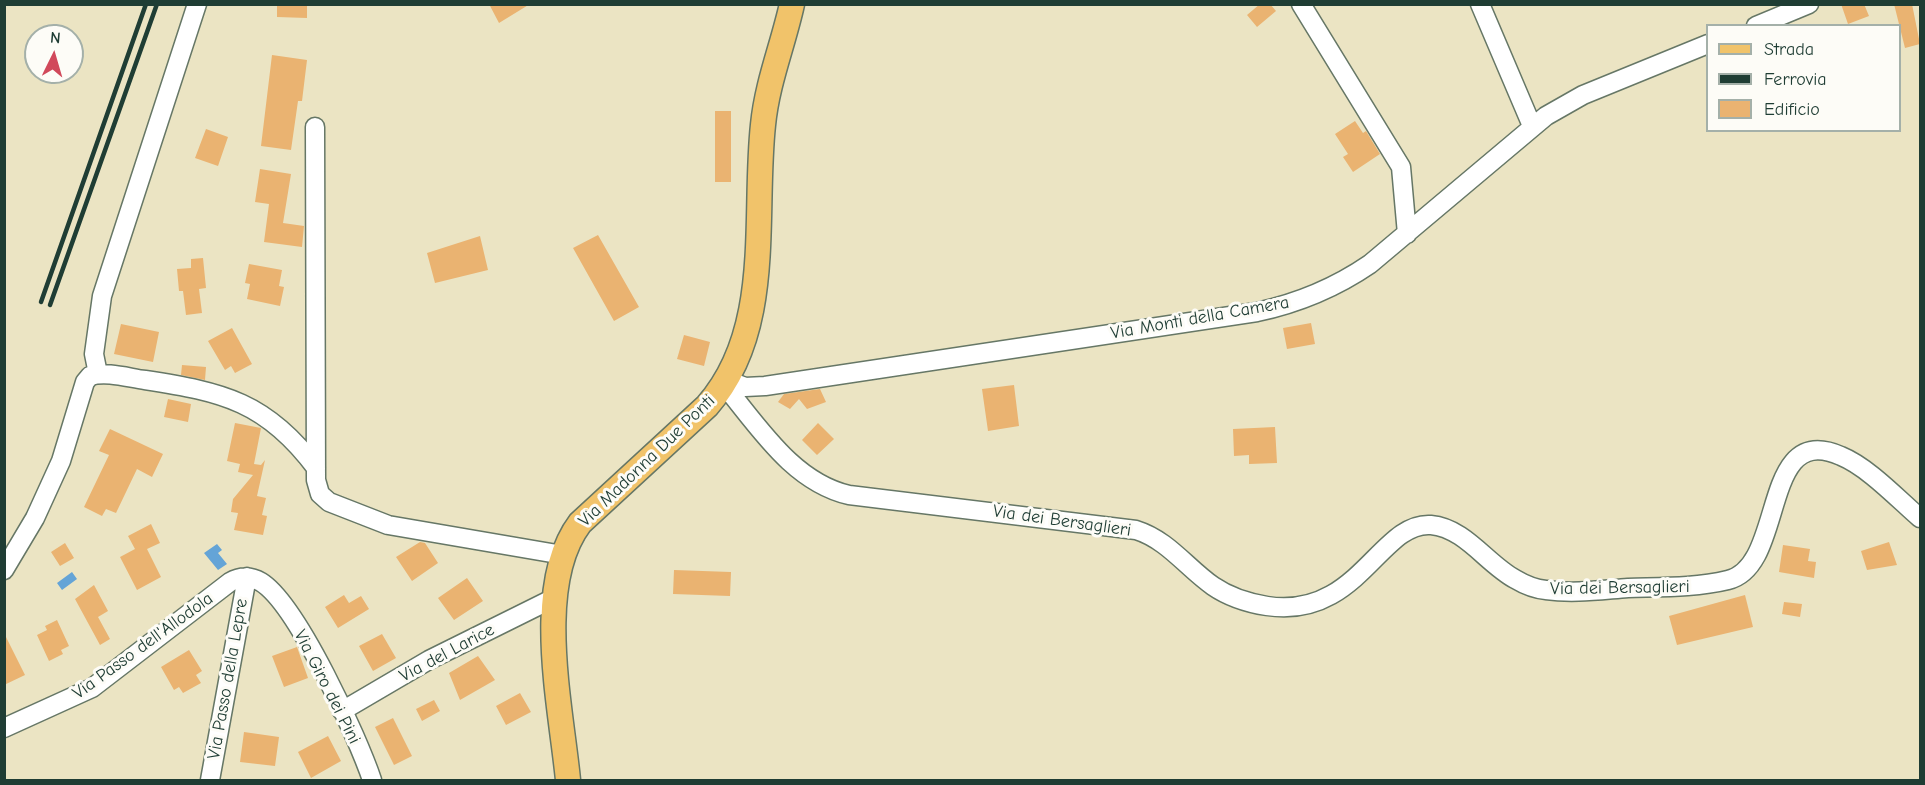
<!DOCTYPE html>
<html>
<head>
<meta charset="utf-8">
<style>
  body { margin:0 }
  #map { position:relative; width:1925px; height:785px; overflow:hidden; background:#ebe4c3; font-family:"Comic Neue",sans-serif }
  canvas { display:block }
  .frame { position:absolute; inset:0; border:6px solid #1f3d34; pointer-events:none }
  .legend { position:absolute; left:1706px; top:24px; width:195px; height:108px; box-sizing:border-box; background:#fdfcf7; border:2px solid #a4b0a9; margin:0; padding:8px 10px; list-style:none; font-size:18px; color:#1f3d34 }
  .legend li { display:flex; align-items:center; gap:12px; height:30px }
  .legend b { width:30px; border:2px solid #a4b0a9 }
  .north { position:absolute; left:24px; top:24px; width:60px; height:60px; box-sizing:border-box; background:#fdfcf7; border:2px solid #a4b0a9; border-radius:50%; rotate:5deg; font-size:16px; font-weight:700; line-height:24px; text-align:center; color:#1f3d34 }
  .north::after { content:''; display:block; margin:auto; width:21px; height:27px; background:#d1495b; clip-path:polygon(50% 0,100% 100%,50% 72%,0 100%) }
</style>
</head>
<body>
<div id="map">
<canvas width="1925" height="785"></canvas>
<div class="frame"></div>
<ul class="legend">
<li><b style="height:8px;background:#f1c36a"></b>Strada</li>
<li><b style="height:8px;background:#1f3d34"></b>Ferrovia</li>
<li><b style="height:16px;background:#eab371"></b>Edificio</li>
</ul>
<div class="north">N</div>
</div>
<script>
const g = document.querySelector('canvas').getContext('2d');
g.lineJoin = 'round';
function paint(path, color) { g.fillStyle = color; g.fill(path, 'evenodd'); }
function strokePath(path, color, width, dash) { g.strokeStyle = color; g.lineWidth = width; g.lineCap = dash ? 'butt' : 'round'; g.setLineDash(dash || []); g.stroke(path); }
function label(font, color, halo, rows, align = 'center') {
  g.font = font + ' "Comic Neue",sans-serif'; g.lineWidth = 6; g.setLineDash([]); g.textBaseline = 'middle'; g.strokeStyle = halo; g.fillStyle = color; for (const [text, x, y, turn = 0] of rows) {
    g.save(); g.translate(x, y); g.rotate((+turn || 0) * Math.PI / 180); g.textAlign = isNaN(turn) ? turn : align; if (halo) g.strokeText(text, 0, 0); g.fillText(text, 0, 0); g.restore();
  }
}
paint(new Path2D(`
  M217,544L222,550L218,553L227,564L218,570L204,553Z
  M72,572L77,579L62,590L57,583Z`), '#64a4d7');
paint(new Path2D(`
  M277,4H307V18L277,17Z
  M489,4H530L499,23Z
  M1260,4H1270L1276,11L1257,27L1247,15Z
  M1841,4H1864L1869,16L1848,24Z
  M1894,4H1912L1920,44L1905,48Z
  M272,55L307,60L302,101H298L291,150L261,146Z
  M715,111H731V182H715Z
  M1355,121L1363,133L1366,131L1380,154L1353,172L1343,157L1348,154L1335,134Z
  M206,129L228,137L218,166L195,158Z
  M260,169L291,174L283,223L304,226L302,247L264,242L269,204L255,202Z
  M598,235L639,307L614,321L573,248Z
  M480,236L488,270L435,283L427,253Z
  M203,258L206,288L199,289L202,313L186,315L183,291H179L177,269L191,268V259Z
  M249,264L282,270L279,286L284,287L280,306L247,299L250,284L245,283Z
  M1311,323L1315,344L1287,349L1283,328Z
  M121,324L159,332L153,362L114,354Z
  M232,328L252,364L235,373L231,366L225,370L208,341Z
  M684,335L710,342L704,366L677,359Z
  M182,365L206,367L205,380L181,375Z
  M1014,385L1019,426L988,431L982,389Z
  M820,389L826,402L807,409L799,399L790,409L778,402L784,394Z
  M168,399L191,404L188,422L164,417Z
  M235,423L261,428L254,464L261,465L265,460L257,496L266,498L262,515L267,516L263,535L234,530L238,513L231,512L233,499L253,475L238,472L240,464L227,461Z
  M818,423L834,439L817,455L802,440Z
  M1275,427L1277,463L1249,464V455L1234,456L1233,429Z
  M110,429L163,454L152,477L137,469L116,513L106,509L102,516L84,507L109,455L99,451Z
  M151,524L160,543L147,549L161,577L137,590L120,557L135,549L128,536Z
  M420,542L425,543L438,563L412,581L396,557Z
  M1889,542L1897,565L1867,570L1861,551Z
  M65,543L74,558L60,566L51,552Z
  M1783,545L1810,549L1808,561L1816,562L1814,578L1779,572Z
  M674,570L731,572L730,596L673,594Z
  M467,578L483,601L454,620L438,598Z
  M94,585L108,611L98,617L110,639L100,645L75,599Z
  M344,595L349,603L361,596L369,609L338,628L325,607Z
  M1745,595L1753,627L1677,645L1669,616Z
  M1784,602L1802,604L1800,617L1782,614Z
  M57,620L69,646L61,650L63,654L49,661L37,635L47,630L45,626Z
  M4,633L25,675L4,685Z
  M382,634L396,658L373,671L359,646Z
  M297,647L308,678L284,687L272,656Z
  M189,650L202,671L196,675L201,683L183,693L179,687L174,690L161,667Z
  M478,656L495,680L460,700L449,673Z
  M520,693L531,712L506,725L496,706Z
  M434,700L440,711L422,721L416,709Z
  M393,718L412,756L394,765L375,727Z
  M244,732L279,737L275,766L240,762Z
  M328,736L341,761L311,778L298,752Z`), '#eab371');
const minor = new Path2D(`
  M1301,4L1401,167L1407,234
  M1480,4L1532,126
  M1756,26L1809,4
  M315,127L316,480L320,494L329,502L388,525L563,555
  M98,374L94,354L102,296L197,4
  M727,380L745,387L765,386L1257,312C1299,303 1335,288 1370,264L1546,116L1583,95L1708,44
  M724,385C759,427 793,482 849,495L1136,530C1168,540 1187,568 1213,586C1229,597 1248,603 1267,606C1358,620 1380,521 1431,525C1465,528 1487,564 1515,579C1525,585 1535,589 1546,590C1573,594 1601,590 1628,588C1662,587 1695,588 1728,580C1787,566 1759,420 1841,456C1868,467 1898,499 1920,518
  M4,570L35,518L61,461L85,382L90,376C107,371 129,378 145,380C223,392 267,402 316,468
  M342,711L429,660L554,598
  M4,728L92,688L230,582C240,576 251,576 261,582C297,604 358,738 372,780
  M210,780L247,577`);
const major = new Path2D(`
  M568,780C561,707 533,585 580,523L707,406C774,330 753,218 763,125C767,83 783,45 792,4`);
strokePath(minor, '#676', 21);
strokePath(major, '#676', 27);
strokePath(minor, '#fff', 18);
strokePath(major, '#f1c36a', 24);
strokePath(new Path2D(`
  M41,302L146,4
  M50,305L157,4`), '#1f3d34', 4.5);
label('18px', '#1f3d34', '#fdfcf7', [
  ["Via Monti della Camera",1200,318,-10],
  ["Via Madonna Due Ponti",647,461,-44],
  ["Via dei Bersaglieri",1062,521,8],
  ["Via dei Bersaglieri",1620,588,-1],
  ["Via Passo dell'Allodola",143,646,-36],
  ["Via del Larice",447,653,-28],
  ["Via Passo della Lepre",228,679,-80],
  ["Via Giro dei Pini",327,687,63]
]);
</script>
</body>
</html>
